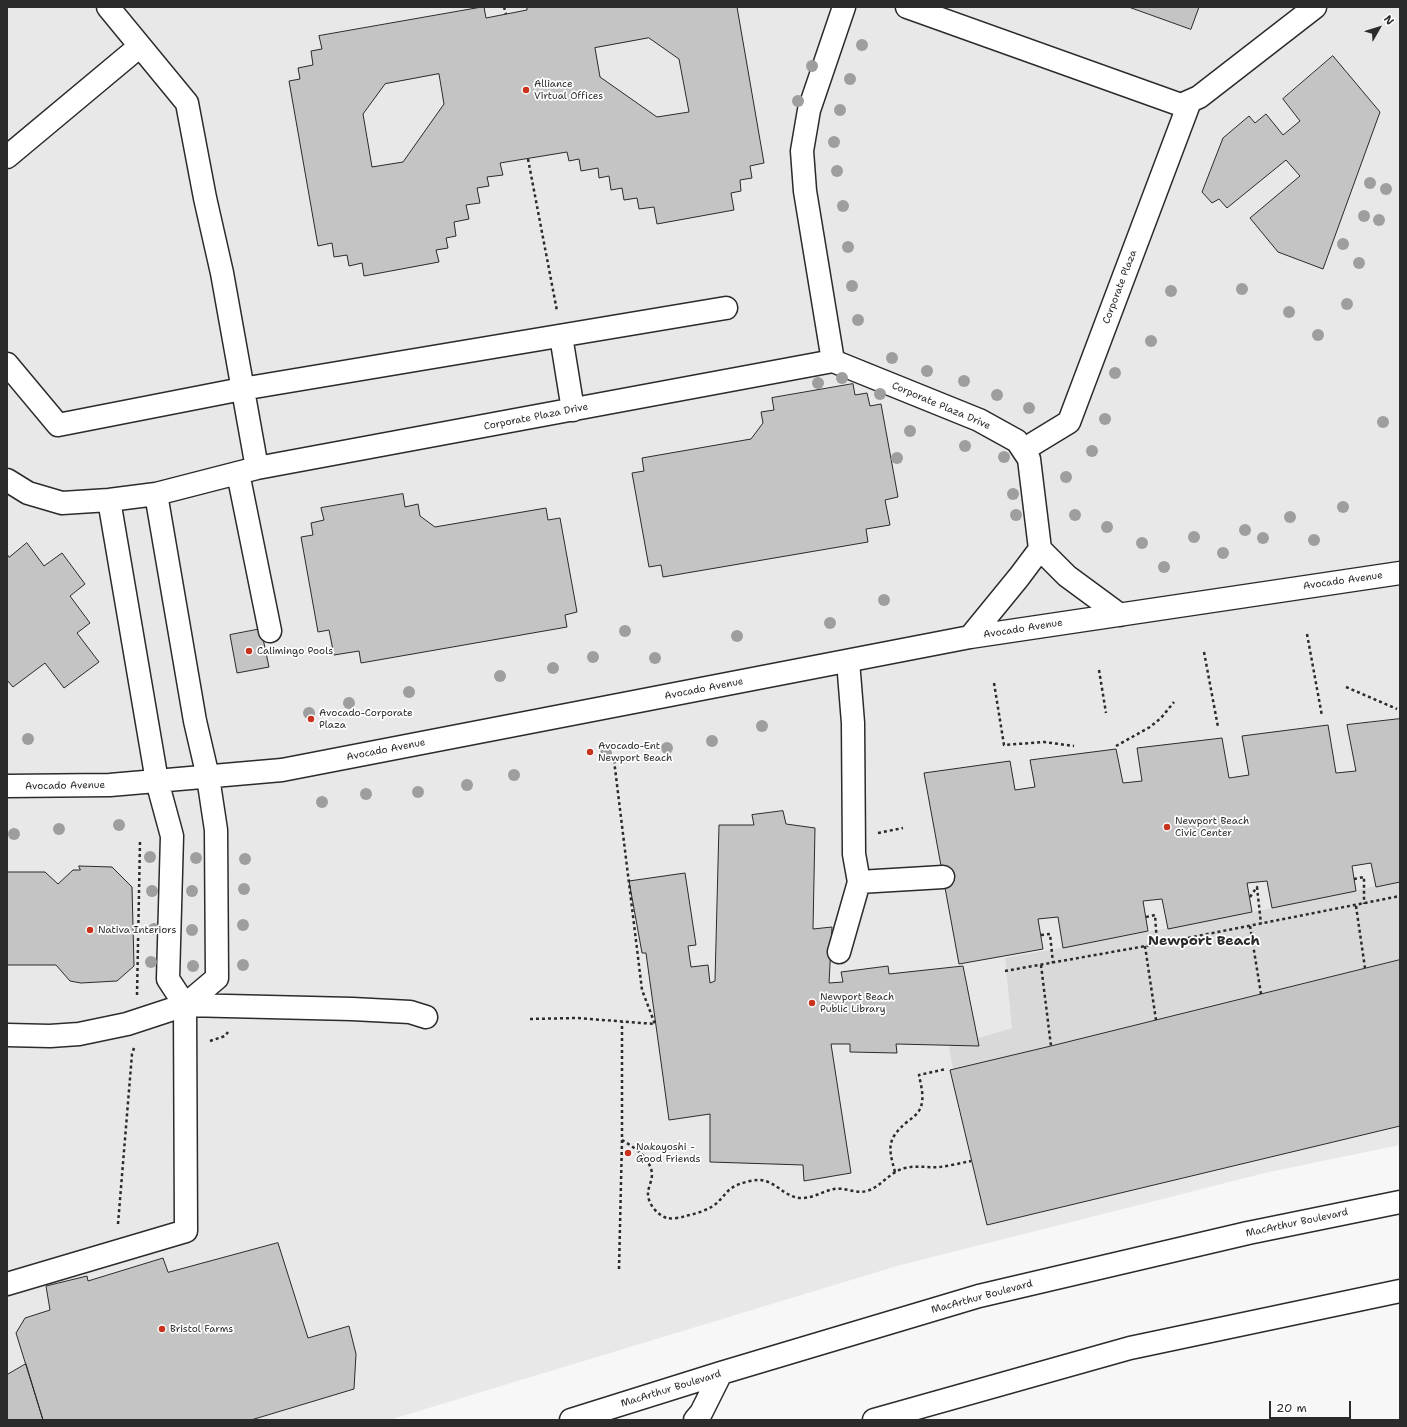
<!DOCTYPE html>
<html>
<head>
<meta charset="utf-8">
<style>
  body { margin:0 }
  #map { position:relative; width:1407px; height:1427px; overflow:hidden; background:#f7f7f7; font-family:"Shantell Sans",sans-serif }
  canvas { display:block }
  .frame { position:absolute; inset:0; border:8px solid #2b2b2b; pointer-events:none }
  .north { position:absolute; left:1359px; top:8px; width:40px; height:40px; -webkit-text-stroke:3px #fff; paint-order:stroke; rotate:51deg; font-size:11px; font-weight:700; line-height:16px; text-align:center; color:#2b2b2b }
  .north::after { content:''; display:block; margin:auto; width:14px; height:18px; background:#2b2b2b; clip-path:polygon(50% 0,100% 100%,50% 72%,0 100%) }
  .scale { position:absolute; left:1269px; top:1401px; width:82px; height:18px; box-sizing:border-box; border:2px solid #2b2b2b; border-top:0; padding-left:5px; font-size:12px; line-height:14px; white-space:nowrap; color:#2b2b2b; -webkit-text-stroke:3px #fff; paint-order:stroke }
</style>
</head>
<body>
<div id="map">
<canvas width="1407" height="1427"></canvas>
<div class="frame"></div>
<div class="north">N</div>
<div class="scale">20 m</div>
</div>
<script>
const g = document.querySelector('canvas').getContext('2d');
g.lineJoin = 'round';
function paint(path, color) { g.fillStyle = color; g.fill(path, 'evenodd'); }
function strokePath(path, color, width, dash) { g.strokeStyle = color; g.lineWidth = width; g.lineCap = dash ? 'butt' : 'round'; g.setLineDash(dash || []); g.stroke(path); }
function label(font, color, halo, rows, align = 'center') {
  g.font = font + ' "Shantell Sans",sans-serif'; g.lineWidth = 3.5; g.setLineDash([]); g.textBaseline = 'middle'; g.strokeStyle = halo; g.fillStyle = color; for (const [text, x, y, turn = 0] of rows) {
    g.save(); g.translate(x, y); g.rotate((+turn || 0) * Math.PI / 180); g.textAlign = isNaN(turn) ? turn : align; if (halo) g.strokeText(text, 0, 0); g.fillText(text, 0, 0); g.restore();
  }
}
paint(new Path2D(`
  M7,7H1400V1145L1269,1172L897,1266L389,1420H7Z`), '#e8e8e8');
paint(new Path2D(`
  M1400,881V960L1051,1046L953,1069L949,1047L1012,1028L1005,958L1239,915Z`), '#d9d9d9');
const building = new Path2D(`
  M484,7L486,18L527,10V7H737L764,163L750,166L752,178L740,180L741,191L731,193L734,210L657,224L654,207L639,209L637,198L624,200L622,188L611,190L609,176L599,178L598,168L581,171L579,159L569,161L567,152L500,163L503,175L487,177L489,186L477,188L480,203L466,205L469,219L454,222L456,236L446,238L448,248L436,250L439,262L364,276L362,263L349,266L347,255L334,257L332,243L318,246L289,81L300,79L298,68L313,65L311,51L322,49L319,36ZM649,38L679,59L689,112L657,117L600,77L595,48ZM439,74L444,104L403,162L372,167L363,114L385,84Z
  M1129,7H1199L1191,29Z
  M1333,56L1380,112L1323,269L1278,252L1250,218L1300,176L1286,160L1227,208L1219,199L1212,203L1202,192L1223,138L1249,116L1255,123L1266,114L1283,135L1300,121L1283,99Z
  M853,384L855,395L867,393L870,406L881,404L898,497L885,500L890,525L866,529L868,542L663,577L661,565L649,567L632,473L644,471L642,458L751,439L763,423L761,412L774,410L772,398Z
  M403,494L405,507L418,504L420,516L435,527L546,508L548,520L560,518L577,612L565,615L567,627L361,663L359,651L334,655L329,630L318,632L301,537L313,535L311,523L324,520L321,508Z
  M27,543L44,566L62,553L85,584L70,596L90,623L77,633L99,662L64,688L45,663L13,687L7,680V554L9,557Z
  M261,629L269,667L237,673L230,635Z
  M1400,719V882L1376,887L1371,863L1352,866L1356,891L1272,908L1267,881L1247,883L1252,912L1168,929L1162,899L1143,901L1148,931L1063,948L1058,917L1038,919L1043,949L959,964L924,773L1010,761L1015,790L1035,787L1030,760L1116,749L1123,783L1142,781L1137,748L1222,738L1229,778L1249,775L1242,736L1328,725L1336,773L1356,771L1347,725Z
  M783,811L786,824L815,828L813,929L832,927L829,983L843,982L841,972L888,966L889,974L963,966L979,1046L896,1044L897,1053L850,1052V1044H831L851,1173L804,1181L803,1165L710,1162V1114L669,1120L646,953H642L629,881L685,873L696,945L688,946L691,967L708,965L710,983L715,981L719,825H754L752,815Z
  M79,866L112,867L132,887L134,966L117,981L81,983L70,981L56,965H7V872H45L58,884L73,870H80Z
  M1400,960V1126L987,1225L950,1070L1051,1046Z
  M278,1243L308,1338L349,1326L356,1354L354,1389L251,1420H43L16,1333L25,1318L50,1310L46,1286L87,1276L88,1281L163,1258L168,1272Z
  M26,1364L43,1420H7V1375Z`);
paint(building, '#c4c4c4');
strokePath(building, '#2b2b2b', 1);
const minor = new Path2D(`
  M108,7L187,103L205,198L222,273L257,468
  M844,7L809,110L802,151L805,191L833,361L979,420L1017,441L1029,459L1040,549L1019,577L970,637
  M907,7L1181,105L1199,97L1315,7
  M7,157L140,46
  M561,336L573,410
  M7,364L58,425L242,389L726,308
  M1023,450L1069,422L1190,101
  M238,473L270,631
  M7,480L28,493L62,503L109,500L156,494L257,468L833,361
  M156,494L195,721L208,777L216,830L217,978L185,1005
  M1040,549L1067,576L1120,615
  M7,786L110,785L282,770L970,637L1400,573
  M859,882L943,877
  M839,952L859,882L854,854L853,723L848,661
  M7,1035L50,1036L79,1034L127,1024L185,1005L352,1009L410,1012L426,1017
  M7,1284L186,1231L185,1005L168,979L172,836L157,781L109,500`);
const major = new Path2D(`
  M571,1420L721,1373L979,1296L1248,1233L1400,1202
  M695,1420L701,1413L721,1373
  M874,1420L1130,1348L1400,1291`);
strokePath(minor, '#2b2b2b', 25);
strokePath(major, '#2b2b2b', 25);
strokePath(new Path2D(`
  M504,7L506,14
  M528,159L557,311
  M1307,634L1322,716
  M1204,652L1218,727
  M1099,670L1106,713
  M994,683L1004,745L1044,742L1074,746
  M1346,687L1397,709
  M1116,746L1150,727L1161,718L1174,702
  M878,833L903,828
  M1354,879L1364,877V904
  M1250,897L1257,887L1261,924
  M1356,906L1365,968
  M1146,917L1155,915L1157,944
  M1250,926L1261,994
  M1041,935L1050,934L1053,963
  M1145,946L1156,1020
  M1041,965L1051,1046
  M1005,971L1157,944L1400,896
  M137,995L140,841
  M530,1019L577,1018L655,1024L642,990L614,760
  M210,1041L225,1036L228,1032
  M622,1140C633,1147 647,1155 651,1169C654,1177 649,1185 648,1192C647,1203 657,1215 667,1218C672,1219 680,1218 685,1216C695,1214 705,1211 713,1206C719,1202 723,1196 728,1191C734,1185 742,1183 750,1181C775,1175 781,1198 802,1198C814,1198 823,1191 834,1189C844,1187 856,1194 867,1191C881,1187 889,1172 905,1168C917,1165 927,1168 939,1167C949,1166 961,1163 971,1161
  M895,1172C888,1147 887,1139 907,1122C912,1118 917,1115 920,1109C925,1098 921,1086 919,1075L946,1069
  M118,1224L132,1054L134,1048
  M619,1269L622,1140V1022`), '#2b2b2b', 2.5, [3, 3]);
strokePath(minor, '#fff', 22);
strokePath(major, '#fff', 22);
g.fillStyle = '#9e9e9e';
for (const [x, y] of [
  [862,45],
  [812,66],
  [850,79],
  [798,101],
  [840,110],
  [834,142],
  [837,171],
  [1370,183],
  [1386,189],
  [843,206],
  [1364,216],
  [1379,220],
  [1343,244],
  [848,247],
  [1359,263],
  [852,286],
  [1242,289],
  [1171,291],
  [1347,304],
  [1289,312],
  [858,320],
  [1318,335],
  [1151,341],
  [892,358],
  [927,371],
  [1115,373],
  [842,378],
  [964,381],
  [818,383],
  [880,394],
  [997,395],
  [1029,408],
  [1105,419],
  [1383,422],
  [910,431],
  [965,446],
  [1092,451],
  [1004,457],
  [897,458],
  [1066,477],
  [1013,494],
  [1343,507],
  [1016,515],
  [1075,515],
  [1290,517],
  [1107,527],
  [1245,530],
  [1194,537],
  [1263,538],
  [1314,540],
  [1142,543],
  [1223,553],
  [1164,567],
  [884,600],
  [830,623],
  [625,631],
  [737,636],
  [593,657],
  [655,658],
  [553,668],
  [500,676],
  [409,692],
  [349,703],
  [309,713],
  [762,726],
  [28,739],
  [712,741],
  [667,748],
  [606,753],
  [514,775],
  [467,785],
  [418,792],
  [366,794],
  [322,802],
  [119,825],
  [59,829],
  [14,834],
  [150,857],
  [196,858],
  [245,859],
  [244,889],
  [152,891],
  [192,891],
  [243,925],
  [154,929],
  [192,930],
  [151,962],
  [243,965],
  [193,966]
]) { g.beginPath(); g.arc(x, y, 6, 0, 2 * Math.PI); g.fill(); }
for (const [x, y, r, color] of [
  [526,90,4,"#c8321e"],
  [249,651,4,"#c8321e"],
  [311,719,4,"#c8321e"],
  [590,752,4,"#c8321e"],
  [1167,827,4,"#c8321e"],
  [90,930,4,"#c8321e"],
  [812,1003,4,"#c8321e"],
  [628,1153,4,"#c8321e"],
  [162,1329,4,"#c8321e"]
]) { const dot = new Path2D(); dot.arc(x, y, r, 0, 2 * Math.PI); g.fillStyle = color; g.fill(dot); strokePath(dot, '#fff', 1.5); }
label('10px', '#2b2b2b', '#fff', [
  ["Alliance",534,84],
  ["Virtual Offices",534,96],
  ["Calimingo Pools",257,651],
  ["Avocado-Corporate",319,713],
  ["Plaza",319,725],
  ["Avocado-Ent",598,746],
  ["Newport Beach",598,758],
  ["Newport Beach",1175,821],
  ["Civic Center",1175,833],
  ["Nativa Interiors",98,930],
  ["Newport Beach",820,997],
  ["Public Library",820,1009],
  ["Nakayoshi -",636,1147],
  ["Good Friends",636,1159],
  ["Bristol Farms",170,1329]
], 'left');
label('10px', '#2b2b2b', '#fff', [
  ["Corporate Plaza",1120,287,-69],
  ["Corporate Plaza Drive",941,406,23],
  ["Corporate Plaza Drive",536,417,-11],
  ["Avocado Avenue",1343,581,-8],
  ["Avocado Avenue",1023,629,-9],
  ["Avocado Avenue",704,689,-11],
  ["Avocado Avenue",386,750,-11],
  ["Avocado Avenue",65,786,-1],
  ["MacArthur Boulevard",1297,1223,-12],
  ["MacArthur Boulevard",982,1297,-15],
  ["MacArthur Boulevard",671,1389,-17]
]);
label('bold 14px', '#2b2b2b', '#fff', [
  ["Newport Beach",1204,941]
]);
</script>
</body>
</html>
